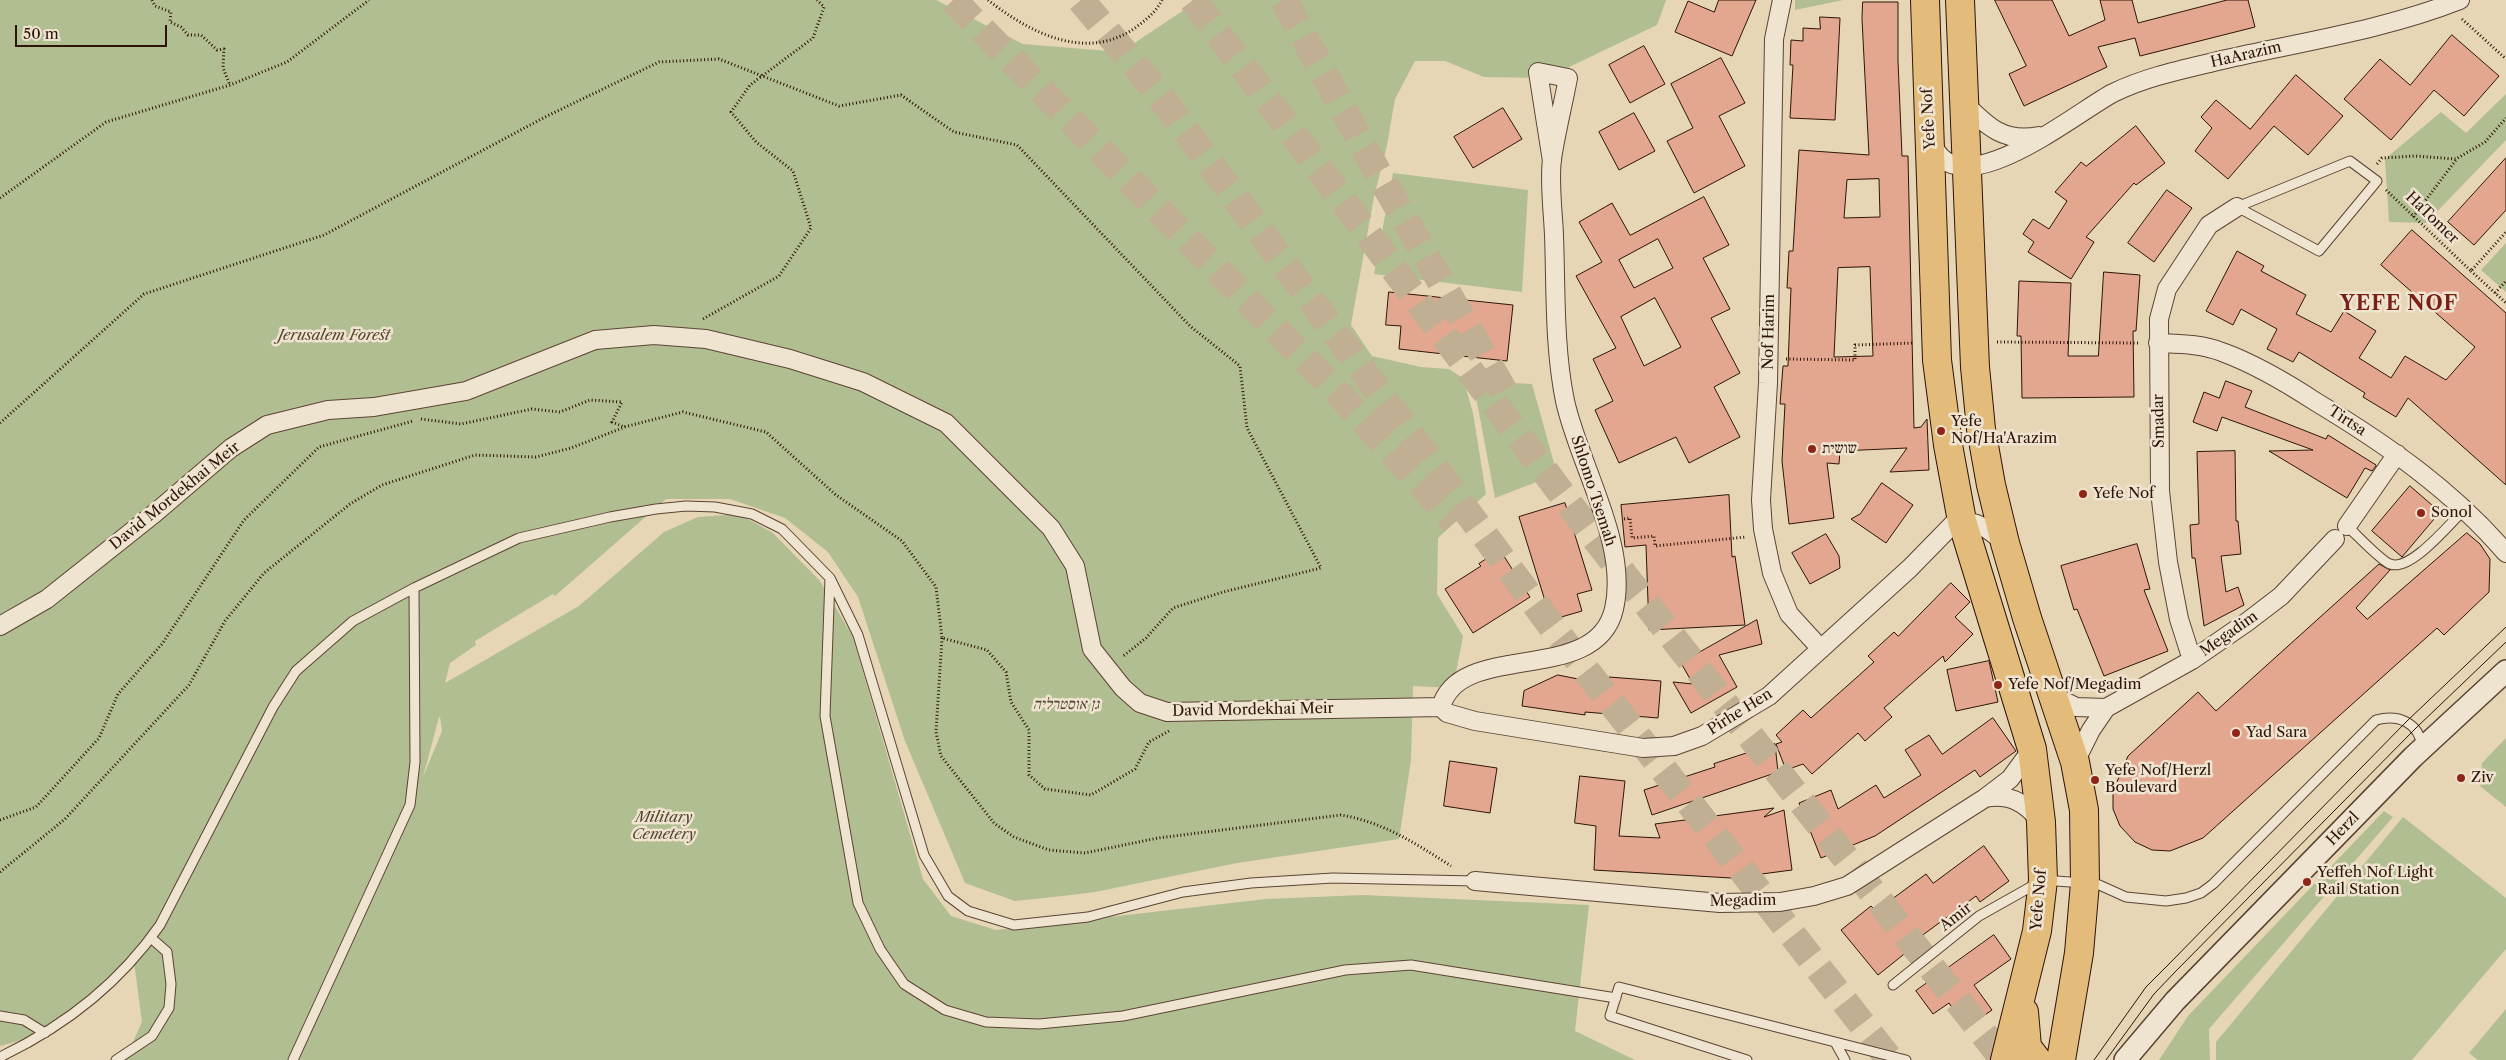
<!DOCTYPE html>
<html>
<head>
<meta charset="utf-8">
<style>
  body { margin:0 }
  #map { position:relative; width:2506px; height:1060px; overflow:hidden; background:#e6d6b6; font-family:"Libre Caslon Text",serif }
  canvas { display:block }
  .scale { position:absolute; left:15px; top:25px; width:152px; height:22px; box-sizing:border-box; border:2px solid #2e1407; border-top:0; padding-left:6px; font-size:15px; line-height:18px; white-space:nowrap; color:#2e1407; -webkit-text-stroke:4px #efe4d0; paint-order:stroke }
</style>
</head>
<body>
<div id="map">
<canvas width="2506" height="1060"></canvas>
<div class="scale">50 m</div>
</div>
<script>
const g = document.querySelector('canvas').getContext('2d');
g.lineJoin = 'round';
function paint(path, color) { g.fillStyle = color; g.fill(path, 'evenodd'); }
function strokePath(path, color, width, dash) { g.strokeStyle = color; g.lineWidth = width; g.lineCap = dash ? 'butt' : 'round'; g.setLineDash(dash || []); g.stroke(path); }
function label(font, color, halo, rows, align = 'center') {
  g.font = font + ' "Libre Caslon Text","Frank Ruhl Libre",serif'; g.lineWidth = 5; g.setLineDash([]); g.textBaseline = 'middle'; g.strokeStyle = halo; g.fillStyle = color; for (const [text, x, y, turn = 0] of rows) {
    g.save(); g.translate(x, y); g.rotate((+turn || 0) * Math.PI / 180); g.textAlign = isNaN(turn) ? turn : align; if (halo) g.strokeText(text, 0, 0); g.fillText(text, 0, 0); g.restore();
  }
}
paint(new Path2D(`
  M0,0H936L1023,44L1121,52L1199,0H1666L1657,25L1546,78L1484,77L1445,61H1415L1395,99L1387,145L1374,197L1351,325L1372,356L1421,367L1449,369L1463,378L1473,413L1486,494L1438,538L1437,594L1463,636L1453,688L1413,686L1411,760L1399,839L1237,863L1095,892L1054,897L1015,901L965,883L905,741L858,597L828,552L785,518L730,499H666L555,596L553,594L475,641L476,645L450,663L445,683L579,606L664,532L698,517L739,514L773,533L820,581L853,637L923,879L951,916L996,930L1266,899L1363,895L1589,905L1575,1031L1635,1060H125L142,1022L134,962C94,995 52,1035 0,1046ZM440,717L442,731L423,777L439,717Z
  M1795,0H1843L1795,10Z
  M2506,94V140L2426,223L2389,222L2385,159L2441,112L2466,133Z
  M1393,173L1528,190L1522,292L1374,274Z
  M2506,243V292L2481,270Z
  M1473,381L1532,384L1557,474L1495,498Z
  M2506,738V807L2480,786L2482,763Z
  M2384,811L2393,817L2209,1029L2210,1060H2159L2188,1016Z
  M2403,817L2506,898V949L2412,1060H2216V1042Z
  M2506,1009V1060H2478L2469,1053Z`), '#b1be91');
const building = new Path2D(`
  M1719,0H1756L1732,56L1675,32L1688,1L1714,12Z
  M1995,0H2052L2069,36L2105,20L2100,0H2132L2138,23L2227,0H2248L2255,27L2140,56L2135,38L2098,47L2107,67L2024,106L2009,74L2026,66Z
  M1863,2H1898V61L1902,156H1908L1914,428L1921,427L1927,419L1929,470L1890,472L1907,448L1840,451L1839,464L1827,463L1834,518L1789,524L1782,461L1785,404H1780L1783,366H1788L1791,288H1787L1789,251H1793L1799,150L1869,155L1862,19ZM1879,179L1880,217L1844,218L1847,180ZM1870,267L1873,356L1834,357L1838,268Z
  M1820,17L1840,18L1835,120L1790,118L1793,65H1790L1791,40L1803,41V28L1820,29Z
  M2452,35L2499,76L2464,116L2434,90L2391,140L2344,99L2380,59L2410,85Z
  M1644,46L1665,84L1630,103L1609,65Z
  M1721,58L1745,103L1719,116L1745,166L1694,193L1667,141L1693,128L1671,84Z
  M2296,75L2343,116L2308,155L2274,126L2228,179L2195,151L2212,128L2201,117L2216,100L2250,129Z
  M1503,108L1522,139L1473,168L1454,137Z
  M1634,113L1655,151L1619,170L1599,132Z
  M2136,126L2165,163L2136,185L2134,183L2086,237L2094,242L2071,279L2028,252L2034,242L2023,234L2033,219L2049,229L2067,201L2055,192L2081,162L2086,166Z
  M2506,158V210L2474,245L2448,222Z
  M2167,190L2192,208L2154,262L2128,243Z
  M1704,197L1729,245L1703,258L1730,309L1711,318L1740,373L1714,387L1740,437L1689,463L1676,437L1619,463L1595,410L1613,401L1593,359L1616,348L1576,276L1602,262L1579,222L1612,203L1630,235ZM1658,239L1673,268L1634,288L1619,260ZM1655,298L1681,347L1644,366L1621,317Z
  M2412,230L2506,313V485L2408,398L2396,417L2363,397L2365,393L2299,352L2293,362L2267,349L2277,329L2241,309L2233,325L2206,311L2237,251L2264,266L2261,271L2306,295L2296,314L2331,332L2344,311L2376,331L2359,358L2391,378L2405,356L2446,380L2475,347L2381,265Z
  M2104,272L2140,275L2136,331H2133L2134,397L2022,398L2021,336H2017L2019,281L2071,283L2068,356H2098Z
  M1389,292L1513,305L1507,361L1399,349L1401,326L1386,325Z
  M2226,381L2252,391L2245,407L2326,439L2328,435L2376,465V466L2372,471L2365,468L2347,498L2269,451L2313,450L2222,417L2217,431L2193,422L2204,392L2219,398Z
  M2235,451L2236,521H2238L2241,554L2221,556L2226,592L2238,587L2244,605L2204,626L2195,558H2192L2190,525L2199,524L2197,452Z
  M1882,483L1913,505L1886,543L1851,519L1860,514Z
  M2410,486L2440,512L2402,557L2372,531Z
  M1729,495L1732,557L1735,556L1745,625L1649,630L1646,545L1625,547L1621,505Z
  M1565,503L1592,590L1577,594L1582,611L1551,620L1519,517Z
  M2467,533L2480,544L2490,559L2489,592L2444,635L2437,628L2203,838L2170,851L2152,850L2135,842L2120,826L2113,809V791L2128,756L2198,692L2216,711L2379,564L2390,570L2356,608L2367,619Z
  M1826,534L1839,556L1840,568L1810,584L1792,553Z
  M2137,544L2150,589L2144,590L2168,651L2104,676L2077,609L2074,610L2061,566Z
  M1500,550L1530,597L1473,633L1445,589L1481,566L1479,564Z
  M1951,583L1970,602L1955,617L1973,634L1945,662L1943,656L1884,708L1892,717L1865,741L1858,733L1812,774L1803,764L1786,770L1776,744L1782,742L1776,735L1803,710L1811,718L1874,662L1868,656L1894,632L1898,636Z
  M1757,620L1762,644L1719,655L1737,687L1691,713L1673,682L1693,684L1681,663Z
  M1989,661L1998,702L1956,711L1947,670Z
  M1558,675L1608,685L1609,677L1661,681L1658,718L1585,712V715L1522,706L1524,691Z
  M1993,718L2016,751L1980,777L1975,770L1875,836L1821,858L1799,803L1831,790L1838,809L1876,785L1884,798L1921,775L1905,750L1929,735L1942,754Z
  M1775,744L1778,772L1652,815L1644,790L1715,767L1714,764Z
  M1450,761L1497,768L1490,813L1444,806Z
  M1580,776L1625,781L1619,836L1660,838L1655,824L1774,808L1764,817L1784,810L1792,870L1731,878L1594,870L1596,826L1575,823Z
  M1984,846L2009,881L1980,902L1976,896L1905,948L1908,951L1878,975L1841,930L1871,906L1876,911L1926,874L1933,883Z
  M1994,935L2011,959L1974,985L1992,1010L1966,1028L1949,1003L1933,1014L1916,991Z`);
paint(building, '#e3a78f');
strokePath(building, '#2e1407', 1);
strokePath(new Path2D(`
  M953,0L1342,397L1455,522
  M1081,0L1161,97L1553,628L1890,1060
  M1193,0L1591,533L2004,1060
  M1284,0L1373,164L1508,398`), '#c1af93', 28, [28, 14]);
const service = new Path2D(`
  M2350,161L2377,181L2319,251L2237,207Z
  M2347,526C2355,533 2381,561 2390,564C2411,572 2450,523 2465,509
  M830,578L825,716L858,903L880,949L904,984L945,1010L986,1022L1039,1024L1123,1016L1345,970L1411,965L1616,998
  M1893,985L1979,916L2043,880L2097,884L2126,897L2166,901L2186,898L2201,893L2213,884L2376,720C2398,714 2419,722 2422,747
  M0,1016L24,1020L45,1033
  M1835,1042L1845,1060
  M0,1057C65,1026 119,984 160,925L273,707L296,671L353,621L414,588L519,538L610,517L656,509L686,506L715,507L752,514L782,529L830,578L858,635L924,855L948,896L968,911L1014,925L1088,917L1183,892L1251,883L1333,878L1475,881
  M116,1060L152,1036L169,1008L171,984L167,952L151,938
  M293,1060L410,805L415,762L414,588
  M1747,1060L1610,1016L1619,987L1906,1060`);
const minor = new Path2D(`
  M1782,0L1774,39L1768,383L1761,500L1763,529L1772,573L1789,614L1821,649
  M1964,103C1988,127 2004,143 2039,136
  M1932,142C1956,212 2078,111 2113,93C2148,76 2185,69 2222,60C2301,42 2384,30 2460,0
  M2158,343C2180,344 2202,344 2222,352C2255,364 2287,383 2316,402C2386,444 2453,491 2506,553
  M2347,526L2397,454
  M0,626L47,599L155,513L231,448L267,425L328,410L374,407L466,391L595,340L654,335L706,339L790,359L863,382L946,423L1051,528L1075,566L1092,649L1123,688L1140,703L1167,712L1441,707
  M2192,660L2179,619L2168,562L2160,491L2159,319L2167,289L2209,225L2237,207
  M2052,690L2062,700L2076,707L2106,708L2192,660L2247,622L2281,596L2335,539
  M1441,707C1460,639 1596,687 1614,609C1629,544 1579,465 1565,401C1554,347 1556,290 1554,235C1553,211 1549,183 1552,159C1556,132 1563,105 1568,78L1538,72L1552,161
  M1441,707L1447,713L1475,721L1643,748L1674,746L1702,736L1769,696L1910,568L1954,523C1974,517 1991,531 2005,543
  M2075,762L2091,730L2106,708
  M1985,798C2009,793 2026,803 2040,821
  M1475,881L1720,903L1780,902L1814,896L1847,886L1985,798L2010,779L2032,749`);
const tertiary = new Path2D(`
  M2125,1060L2175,1001L2413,757L2506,671`);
const primary = new Path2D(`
  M1925,0L1937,360L1948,445L1962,521L2032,749L2041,822L2043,880L2037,931L2005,1060
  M1960,0L1975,367L1981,429L1991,485L2005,543L2027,618L2075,762L2084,810L2085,883L2079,953L2061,1060
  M2024,1012L2027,1047L2037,1060`);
strokePath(service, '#5c4433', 11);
strokePath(minor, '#5c4433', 20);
strokePath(tertiary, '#5c4433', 24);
strokePath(primary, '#2e1407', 30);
strokePath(new Path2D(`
  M152,0L155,6L171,12L170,22L181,27L188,35H201L217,50L224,49L223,68L230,85
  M988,0C1030,33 1086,62 1135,28C1146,20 1156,12 1162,0
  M2462,19L2506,59
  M2377,164L2382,158L2415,156L2456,159L2485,142L2506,118
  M2386,190L2471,271L2506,232
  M0,198L106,122L230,85L287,62L369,0
  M2413,217L2456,160
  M2471,271L2506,303
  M2495,293L2506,281
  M703,319L779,276L811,228L793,171L756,142L731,112L750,85L813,38L824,7L817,0
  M1997,342L2140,343
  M1786,359L1855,360V345L1913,343
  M421,419L461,424L532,409L560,412L590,400L622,402L612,422L624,427L683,412L766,432L836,495L902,541L936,587L942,638L987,650L1006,672L1011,702L1029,730V775L1045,789L1091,795L1135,769L1149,742L1169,731
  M0,423L144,294L324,235L547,116L659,62L719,59L839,106L901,95L954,132L1017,145L1190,326L1240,366L1247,428L1321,568L1223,592L1173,608L1146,638L1122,657
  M1624,519L1630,518L1632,538L1654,536L1655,546L1746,537
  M942,638L936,732L941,756L994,823L1014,837L1049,850L1085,853L1158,838L1341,815C1383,822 1415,843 1451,866
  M0,820L36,807L99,738L118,694L162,644L244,520L319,447L413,421
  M0,872L65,819L189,685L225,621L264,573L350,504L382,485L475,455L536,457L571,448L625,427`), '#2e1407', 3, [1, 2.5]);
strokePath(service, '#efe4d0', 9);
strokePath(minor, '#efe4d0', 18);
strokePath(tertiary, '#efe4d0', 21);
strokePath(primary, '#e3bb7b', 28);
strokePath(new Path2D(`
  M2094,1060L2146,987L2168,965L2407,721L2506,627
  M2106,1060L2154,994L2175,972L2416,728L2506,642`), '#2e1407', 1);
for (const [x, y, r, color] of [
  [1941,431,5,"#8f2418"],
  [1812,449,5,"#8f2418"],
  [2083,494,5,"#8f2418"],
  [2421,513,5,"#8f2418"],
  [1998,685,5,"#8f2418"],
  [2236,733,5,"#8f2418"],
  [2461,778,5,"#8f2418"],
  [2095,780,5,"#8f2418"],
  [2307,882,5,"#8f2418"]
]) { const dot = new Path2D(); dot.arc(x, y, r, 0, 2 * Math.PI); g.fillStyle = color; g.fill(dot); strokePath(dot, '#efe4d0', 2); }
label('15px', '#2e1407', '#efe4d0', [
  ["HaArazim",2246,55,-13],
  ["Yefe Nof",1929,119,-93],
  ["HaTomer",2432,218,44],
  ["Nof Harim",1769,332,-89],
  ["Smadar",2159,421,-91],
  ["Tirtsa",2347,421,33],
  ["Shlomo Tsemah",1593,491,72],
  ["David Mordekhai Meir",175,496,-39],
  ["Megadim",2229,634,-35],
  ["David Mordekhai Meir",1253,710,-1],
  ["Pirhe Hen",1740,712,-32],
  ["Herzl",2343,829,-46],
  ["Yefe Nof",2039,900,-85],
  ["Megadim",1743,901,-1],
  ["Amir",1956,917,-38]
]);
label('italic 15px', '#554730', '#efe4d0', [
  ["Jerusalem Forest",334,336],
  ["גן אוסטרליה",1066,705],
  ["Military",664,818],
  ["Cemetery",664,835]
]);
label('15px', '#2e1407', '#efe4d0', [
  ["Yefe",1951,422],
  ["Nof/Ha'Arazim",1951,439],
  ["שושית",1822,449],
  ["Yefe Nof",2093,494],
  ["Sonol",2431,513],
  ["Yefe Nof/Megadim",2008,685],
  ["Yad Sara",2246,733],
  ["Yefe Nof/Herzl",2105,771],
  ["Boulevard",2105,788],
  ["Ziv",2471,778],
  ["Yeffeh Nof Light",2317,873],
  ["Rail Station",2317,890]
], 'left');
g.letterSpacing = '1px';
label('bold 20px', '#7a1f14', '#efe4d0', [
  ["YEFE NOF",2399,304]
]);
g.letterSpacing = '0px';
</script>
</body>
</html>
